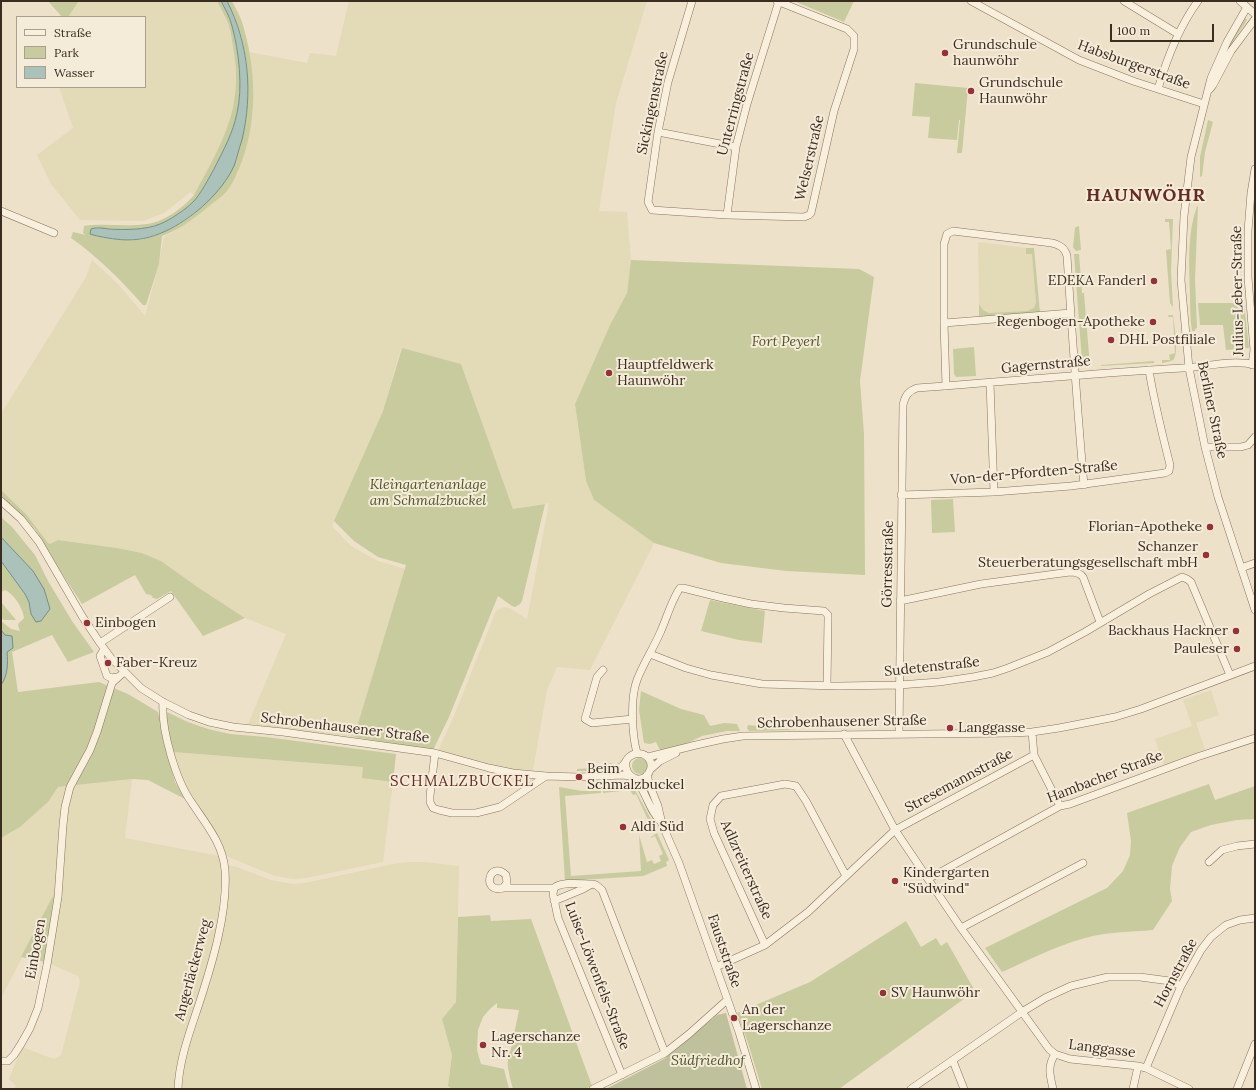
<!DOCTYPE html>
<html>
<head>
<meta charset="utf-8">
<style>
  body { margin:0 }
  #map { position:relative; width:1256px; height:1090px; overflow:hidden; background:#ede1ca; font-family:Lora,serif }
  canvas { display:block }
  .frame { position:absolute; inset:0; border:2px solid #3b2c21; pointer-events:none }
  .legend { position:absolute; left:16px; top:16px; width:130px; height:72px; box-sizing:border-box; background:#f5ebd9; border:1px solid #ab9f8f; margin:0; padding:5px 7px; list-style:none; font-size:12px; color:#3b2c21 }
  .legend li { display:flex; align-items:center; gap:8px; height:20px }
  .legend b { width:20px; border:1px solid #ab9f8f }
  .scale { position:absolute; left:1110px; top:24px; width:104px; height:18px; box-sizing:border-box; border:2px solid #3b2c21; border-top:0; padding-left:5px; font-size:12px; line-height:14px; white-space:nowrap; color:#3b2c21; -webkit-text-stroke:3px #f5ebd9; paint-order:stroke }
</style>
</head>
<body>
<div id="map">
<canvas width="1256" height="1090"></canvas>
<div class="frame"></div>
<ul class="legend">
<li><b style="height:5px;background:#f8efdd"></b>Straße</li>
<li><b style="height:11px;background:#c8cb9d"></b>Park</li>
<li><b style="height:11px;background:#aac2ba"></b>Wasser</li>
</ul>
<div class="scale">100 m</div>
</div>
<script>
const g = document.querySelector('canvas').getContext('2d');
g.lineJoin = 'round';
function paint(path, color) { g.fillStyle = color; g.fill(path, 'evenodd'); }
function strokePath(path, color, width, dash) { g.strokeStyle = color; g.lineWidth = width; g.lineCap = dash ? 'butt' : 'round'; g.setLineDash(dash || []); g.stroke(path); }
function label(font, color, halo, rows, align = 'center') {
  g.font = font + ' Lora,serif'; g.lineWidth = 4; g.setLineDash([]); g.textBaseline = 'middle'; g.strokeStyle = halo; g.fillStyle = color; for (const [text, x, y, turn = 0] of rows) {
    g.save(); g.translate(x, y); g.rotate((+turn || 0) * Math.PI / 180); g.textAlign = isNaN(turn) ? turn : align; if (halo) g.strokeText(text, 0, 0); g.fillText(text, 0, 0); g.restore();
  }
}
paint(new Path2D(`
  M79,1H217L229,27L236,62L237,78L236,94L228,126L219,149L194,195L190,192L182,199L164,213L143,221L80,220L51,184L37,155L73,128L59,87H145V17H68Z
  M349,1H647L616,103L599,211L627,212L631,260L627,293L610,325L575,404L586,481L594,500L654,543L590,670L557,667L547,690L533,770L505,769L438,751L453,718L496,611L504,607L510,608L527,619L549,503L513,509L461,364L401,348L383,411L332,526L351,546L378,561L406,569L354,737L248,724L286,634L245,618L199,588L161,561L142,553L117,548L58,540L50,544L48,543L26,514L1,490V414L86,277L92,260L118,284L145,316L159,264L164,236L172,233L193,219L227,191L237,174L253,111V85L249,52L307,63L310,53L336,56Z
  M978,242L1026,248V254H1032L1036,302L1034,308L1027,311L989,313L983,310L979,304Z
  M1211,690L1219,715L1196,723L1205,750L1164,765L1155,739L1192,726L1183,700Z
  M173,752L363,767V778L393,782L383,862L306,878L293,879L275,876L231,858L226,855L181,779Z
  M132,779L125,838L219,856L221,871V886L218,917L213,945L203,980L183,1039L178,1059L174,1089H14L16,1086L9,1079L22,1047L54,1059L61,1055L80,982L78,976L46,962L54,896L2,996H1V838L20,827L48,802L58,787Z
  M409,862H426L459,866L456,1002L442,1019L452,1055L448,1086L452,1089H182L185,1061L190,1040L210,983L220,946L225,918L228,887L229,866H234L271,880L293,884L305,883L393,864Z`), '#e3dab7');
paint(new Path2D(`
  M48,1H79L68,17H62Z
  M217,1H221C225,9 230,17 232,26C239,51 243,88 237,113C233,133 223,152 214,169C209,178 200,195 193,202C185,210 170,220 160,224C142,231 115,230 96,227L95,236C109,238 123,241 138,240C157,238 186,223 199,209C203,205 206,201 209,197C217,187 227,177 233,166C238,159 239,148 241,140C253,93 250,44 227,1H231L233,3C236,9 240,16 242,22C256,67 258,117 242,161C238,171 234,182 227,191C224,195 218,199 213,203C197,216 182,229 162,236L159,264L146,305H143C121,280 98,257 71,238L73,232L86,235L83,233L84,226C104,223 126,227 147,224C164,222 183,208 194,195C221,145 245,107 233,47C232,41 231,33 229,26C226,18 221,9 217,1Z
  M794,1H854L844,22Z
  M1244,18L1247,19L1246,22L1235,38L1222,62L1231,39Z
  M915,83L968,88L962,153H957L960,120H959L957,140L928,138L930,117L912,116Z
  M1208,120L1213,122L1205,152L1202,176L1200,177V157Z
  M1197,206L1198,207L1195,279L1197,328L1195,329V331H1192C1190,319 1190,306 1190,294C1189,265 1187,234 1197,206Z
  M1167,219H1173L1171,271L1173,307L1170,303L1166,250L1171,249L1169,222H1165V219Z
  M1079,226L1081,250L1076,251L1073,247L1075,228L1076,227Z
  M1026,248H1034L1040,313L979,317V304L983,310L989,313L1027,311L1034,308L1036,302L1032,254H1026Z
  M1074,254H1079L1082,293H1084L1090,367L1084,366L1082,361Z
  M631,260L859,269L874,277L860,381L864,434L865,575L786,571L721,563L654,543L594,500L586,481L575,404L610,325L627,293Z
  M1198,303H1244L1249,348L1226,350L1223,325H1200Z
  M1169,315H1173C1174,324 1179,351 1174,359C1171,362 1166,362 1162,363V360H1170L1169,355L1175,353L1173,317H1168Z
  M974,347L976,376L956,377L954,374L953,349Z
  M402,348L461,364L513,509L545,504L522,601L520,604L515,607L512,606L498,596L449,717L433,750L354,737L406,565L378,557L354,541L334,521L383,411Z
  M1154,361V363L1101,366V365Z
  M1,490L26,514L48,543L50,544L58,540L117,548L142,553L161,561L199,588L245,618L203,636L171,591L157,599L153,598L151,595L146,594L135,575L82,604L61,572L35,529L22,515L1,496Z
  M953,499L955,532L932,533L931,500Z
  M1,517L12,527L35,555L48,581L72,621L94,652L68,662L52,635L12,652L18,692L99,682L128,694L158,712L170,763L175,782L185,799L148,780L132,779L58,787L48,802L20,827L1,838V621L11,629L20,631C16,621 20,624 24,618C23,608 14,594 5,590L1,592V561L25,594L29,602L31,614L33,571L1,537Z
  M710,600L765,611L762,643L739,640L701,631Z
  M1,602L16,620H4L1,618Z
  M641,691L681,709L704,715L710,726L724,723L737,724L740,731H727L702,736L690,742L661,752L656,742L650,744L644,743L639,710Z
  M167,712L188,722L208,729L230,734L266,737L396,754L393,782L362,778L363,767L173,752L165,716Z
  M748,725L797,730L749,731L747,728Z
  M632 766a8 8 0 1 1 16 0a8 8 0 1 1-16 0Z
  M611,763L613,764L614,768L601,771H577V769L592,768Z
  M1209,784L1215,800L1255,786V819L1237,820L1211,825L1191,832L1180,847L1172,866L1170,889L1172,901L1153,930C1131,932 1106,932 1085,938C1056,946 1029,960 1002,972L985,948L1107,888L1123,871L1130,855L1131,841L1127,813Z
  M626,786H632L634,788L653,823L647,825H646L649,822L636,794L633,795L630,790L603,793V790Z
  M559,787L582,791H601V793L565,796L571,876L641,871L639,835L647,862L652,860L654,864L661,861L659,856L663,854L655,836L651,838V837L657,833L669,860L666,862L667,866L643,876L565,881Z
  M54,894L46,962L21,957Z
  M490,915L491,921L531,919L592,1086L585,1089H513C510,1077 504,1061 511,1049L519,1010L497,1008V1003L490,1009L483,1017L478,1030L477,1050L481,1064L504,1069L509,1089H452L448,1086L452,1055L442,1019L456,1002L458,917Z
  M906,921L921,947L936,938L941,946L947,942L975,991L839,1089H762L748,1043L737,1013L810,982Z`), '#c8cb9d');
paint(new Path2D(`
  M726,1013L747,1089H606L664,1059L717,1015Z`), '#bec19c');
const water = new Path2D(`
  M221,1H227C249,44 253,93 242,140C239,148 237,158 234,166C222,192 195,216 170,229C148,240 132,242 108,238C102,237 96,236 90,234L91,229C97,227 102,228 109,229C124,230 146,230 160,224C170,220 185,210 193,202C200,195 209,178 214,169C223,151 233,133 237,113C243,88 239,51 232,26C230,17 225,9 221,1Z
  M1,537L33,571L44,589L50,609L41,621L36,622L31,614L29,602L25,594L1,561Z
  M1,630L5,635L12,636L13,648L7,652C8,663 8,676 1,685Z`);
paint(water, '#aac2ba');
strokePath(water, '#719087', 1);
const minor = new Path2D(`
  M692,1L668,82L658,132L648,202L652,210L727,215L804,217L809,215L811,213L834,111L854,49V36L847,29L777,1
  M971,1L1079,60L1133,81L1204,104
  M1124,1L1178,34
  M1240,1L1255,14
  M1247,7L1227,42L1211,78L1191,157L1184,216L1181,280L1189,368L1205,447L1218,497L1255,610
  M1158,89C1167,58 1179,27 1198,1
  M1210,89L1213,85L1231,51L1255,19
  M658,132L736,147
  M1,211L54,233
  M727,215L736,147L747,104L779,1
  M944,323L1071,313
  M1252,365L1254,350L1248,278V231L1251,193L1255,169
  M990,383L994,492
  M946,386L944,323V244L947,234L953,231L1052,243C1060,245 1065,248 1067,256C1072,332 1077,408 1084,485
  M1205,447H1241L1248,445L1255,437
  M901,495L994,492L1071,486L1165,473L1169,471L1170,465C1162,433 1154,402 1149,370
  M1,501L21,519L39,542L82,616L100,643L111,658L141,688L163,702L189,715L209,722L233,727L283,732L435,753L489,768L513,773L546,776L579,777L623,775L630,776
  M1241,568L1255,563
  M900,601L981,584L1070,572C1076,572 1080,573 1083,577L1100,622
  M100,643L170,597
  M104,649L100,656L107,676L111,678L117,677
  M650,654L686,668L711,675L762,684L839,686L899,685L939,682L973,677L993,673L1008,668L1048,652L1085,632L1149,594L1182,577L1187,579L1191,582L1230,675
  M603,670L597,677L585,719L592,723L633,719
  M163,702C161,730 176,781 192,803C206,824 223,844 225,870C228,912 212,964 199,1004C190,1031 179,1060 178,1089
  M1032,732L1034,755L1060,806
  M844,734L895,830L961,928L1049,1049L1055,1054L1070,1059L1138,1066L1146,1068L1189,1089
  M899,734L903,405C905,396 908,391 917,388C1005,382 1094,373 1183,368C1205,367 1233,359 1255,365
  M435,753L430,796V802L433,808L439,810L452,813H476L500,807L546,776
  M637,753C632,735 630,698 637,680C643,664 653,649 660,633C666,620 672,599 680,588H683L723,598L751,604L784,608L824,611L828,615V619L827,686
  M648,757L696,745L723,739L743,736L1013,733L1032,732L1059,728L1115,717L1141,709L1255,666
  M651,769L660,761L676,753
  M647,775L650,786L658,806L662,824L679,863L739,1032L756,1089
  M606,776C611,772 617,770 622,766C625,764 626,760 629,757C635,752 644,752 649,759C651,762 652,766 650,770C645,786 623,779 626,761
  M636,779C646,792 649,811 662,823
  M1209,862L1222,850L1237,846L1255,844
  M928,879L1060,806L1070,804L1197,757L1255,738
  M503,888L507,883L506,875C489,859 481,894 503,888H554L553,894L558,918L622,1075
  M554,888C561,881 582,884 592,884L596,885L602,890L665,1053
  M554,901L583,889L590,885
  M961,928L1083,863
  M765,945L714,833L710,819L713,805L721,796L785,784L796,786L806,801L846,876
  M716,967L765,945L808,912L895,830L1034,755
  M1,1061H8L14,1055L21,1044L30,1028L38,1008L47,965L58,897L63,825L65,807L70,787L90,750L97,732L112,683L124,672
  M953,1061L964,1089
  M1146,1068L1181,986L1201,950L1211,937L1226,925L1240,920L1255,918
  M593,1089L665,1053L689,1034L727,1000
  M911,1089L1022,1012L1045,998L1071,986L1108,977H1140L1170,981L1181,986
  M1053,1089C1050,1075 1047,1067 1055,1054
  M1133,1089L1138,1066
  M1237,1089L1255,1044`);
strokePath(minor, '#89735f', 8);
strokePath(minor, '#f8efdd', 7);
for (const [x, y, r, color] of [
  [945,53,4,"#963137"],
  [971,91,4,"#963137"],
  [1154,281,4,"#963137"],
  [1153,322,4,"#963137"],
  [1111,340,4,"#963137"],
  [609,373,4,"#963137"],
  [1210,527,4,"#963137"],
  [1206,555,4,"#963137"],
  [87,623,4,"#963137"],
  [1236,631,4,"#963137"],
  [1237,649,4,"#963137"],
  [108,663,4,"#963137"],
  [950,728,4,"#963137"],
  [579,777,4,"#963137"],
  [623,827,4,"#963137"],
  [895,881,4,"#963137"],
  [883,993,4,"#963137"],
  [734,1018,4,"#963137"],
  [483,1045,4,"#963137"]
]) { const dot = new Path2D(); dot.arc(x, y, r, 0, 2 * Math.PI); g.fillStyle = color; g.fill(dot); strokePath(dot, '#f5ebd9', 1.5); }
label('14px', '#3b2c21', '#f5ebd9', [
  ["Grundschule",953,45],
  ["haunwöhr",953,61],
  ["Grundschule",979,83],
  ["Haunwöhr",979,99],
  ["EDEKA Fanderl",1146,281,"right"],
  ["Regenbogen-Apotheke",1145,322,"right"],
  ["DHL Postfiliale",1119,340],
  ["Hauptfeldwerk",617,365],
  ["Haunwöhr",617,381],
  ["Florian-Apotheke",1202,527,"right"],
  ["Schanzer",1198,547,"right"],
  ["Steuerberatungsgesellschaft mbH",1198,563,"right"],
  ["Einbogen",95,623],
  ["Backhaus Hackner",1228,631,"right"],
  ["Pauleser",1229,649,"right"],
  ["Faber-Kreuz",116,663],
  ["Langgasse",958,728],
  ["Beim",587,769],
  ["Schmalzbuckel",587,785],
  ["Aldi Süd",631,827],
  ["Kindergarten",903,873],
  ["\"Südwind\"",903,889],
  ["SV Haunwöhr",891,993],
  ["An der",742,1010],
  ["Lagerschanze",742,1026],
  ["Lagerschanze",491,1037],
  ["Nr. 4",491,1053]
], 'left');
label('14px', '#3b2c21', '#f5ebd9', [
  ["Habsburgerstraße",1134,65,20],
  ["Sickingenstraße",653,103,-78],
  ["Unterringstraße",736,104,-75],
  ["Welserstraße",810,158,-77],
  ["Julius-Leber-Straße",1238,291,-91],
  ["Gagernstraße",1046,365,-5],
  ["Berliner Straße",1212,410,78],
  ["Von-der-Pfordten-Straße",1034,473,-5],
  ["Görresstraße",888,564,-89],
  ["Sudetenstraße",932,667,-6],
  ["Schrobenhausener Straße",842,722,-1],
  ["Schrobenhausener Straße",345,728,7],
  ["Hambacher Straße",1105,777,-21],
  ["Stresemannstraße",959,781,-28],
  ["Adlzreiterstraße",746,870,66],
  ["Einbogen",36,949,-80],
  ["Fauststraße",724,951,71],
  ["Angerläckerweg",193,970,-75],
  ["Hornstraße",1176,973,-62],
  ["Luise-Löwenfels-Straße",597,976,69],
  ["Langgasse",1102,1049,7]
]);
label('italic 14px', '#4d5629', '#f5ebd9', [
  ["Fort Peyerl",786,342],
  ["Kleingartenanlage",428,485],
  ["am Schmalzbuckel",428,501],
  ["Südfriedhof",708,1061]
]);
g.letterSpacing = '1px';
label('15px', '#652d22', '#f5ebd9', [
  ["SCHMALZBUCKEL",462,782]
]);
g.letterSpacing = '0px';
g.letterSpacing = '1px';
label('bold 18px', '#652d22', '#f5ebd9', [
  ["HAUNWÖHR",1146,196]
]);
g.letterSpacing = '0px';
</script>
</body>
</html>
